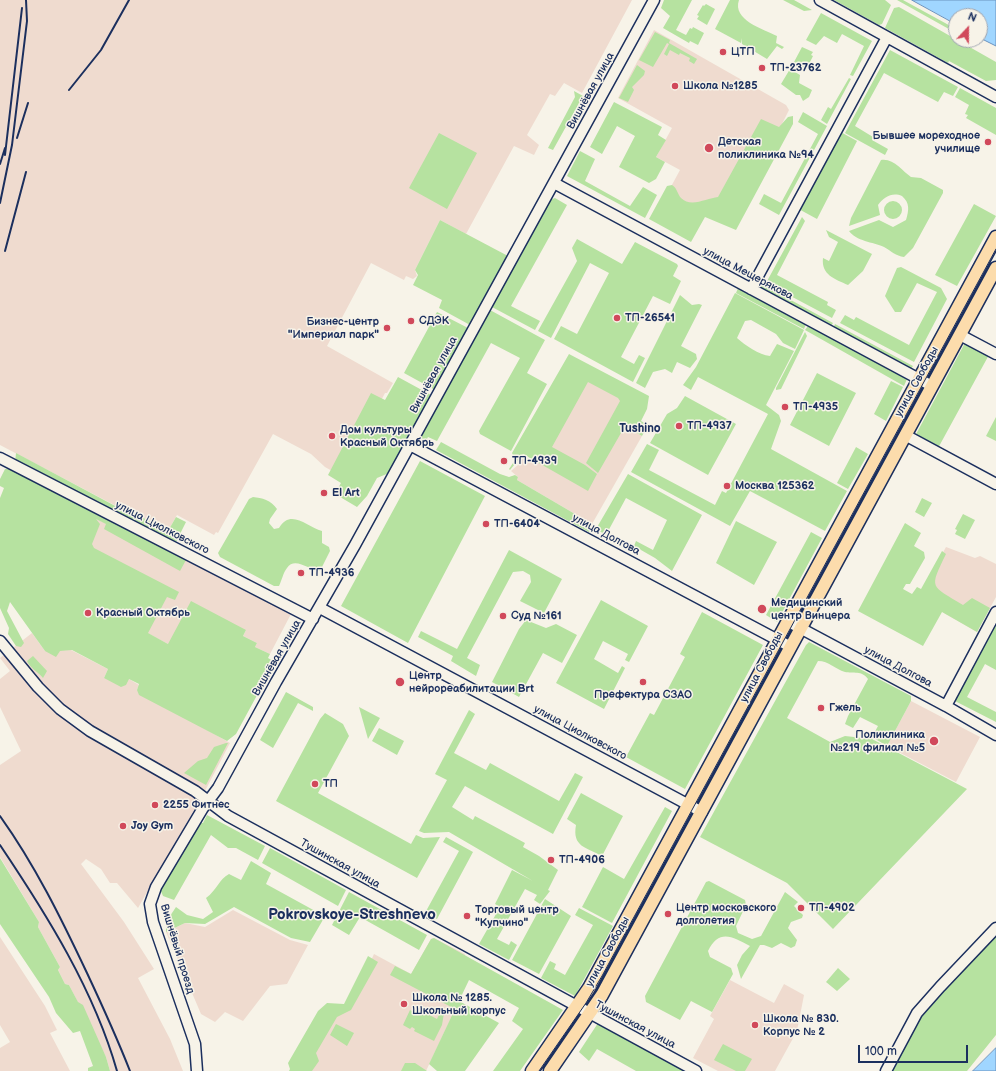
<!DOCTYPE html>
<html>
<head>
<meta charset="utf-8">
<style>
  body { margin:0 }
  #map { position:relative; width:996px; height:1071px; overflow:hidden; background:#f7f3e8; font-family:"Balsamiq Sans",sans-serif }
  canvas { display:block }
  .north { position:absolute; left:948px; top:8px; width:40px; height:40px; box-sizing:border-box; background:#f7f3e8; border:1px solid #9fa5b1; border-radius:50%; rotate:22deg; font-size:11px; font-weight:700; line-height:16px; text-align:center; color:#1b2f5e }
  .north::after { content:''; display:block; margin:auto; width:14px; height:18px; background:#d1495b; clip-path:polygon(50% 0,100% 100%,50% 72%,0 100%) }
  .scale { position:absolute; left:858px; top:1045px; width:110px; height:18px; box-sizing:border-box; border:2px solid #1b2f5e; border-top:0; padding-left:5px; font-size:12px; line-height:14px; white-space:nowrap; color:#1b2f5e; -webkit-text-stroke:3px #f7f3e8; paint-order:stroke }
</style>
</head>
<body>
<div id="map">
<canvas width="996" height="1071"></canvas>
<div class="north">N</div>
<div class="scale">100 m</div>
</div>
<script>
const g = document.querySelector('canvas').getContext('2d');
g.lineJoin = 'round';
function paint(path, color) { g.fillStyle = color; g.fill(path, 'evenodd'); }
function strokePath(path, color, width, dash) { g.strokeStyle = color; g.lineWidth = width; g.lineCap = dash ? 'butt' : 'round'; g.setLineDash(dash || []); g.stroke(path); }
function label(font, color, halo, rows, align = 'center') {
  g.font = font + ' "Balsamiq Sans",sans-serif'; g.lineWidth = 3; g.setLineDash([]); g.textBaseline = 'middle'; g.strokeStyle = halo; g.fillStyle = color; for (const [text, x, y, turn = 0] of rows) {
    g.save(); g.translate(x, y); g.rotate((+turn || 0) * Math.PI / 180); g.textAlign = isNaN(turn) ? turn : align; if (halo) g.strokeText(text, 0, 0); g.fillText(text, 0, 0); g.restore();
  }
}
paint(new Path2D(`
  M0,0H632L582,93L564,83L555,96L550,94L527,135L539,145L534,155L514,146L466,234L440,220L415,270L417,276L413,279L406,276L404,280L371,263L327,346L393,383L387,393H385L341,476L325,467L311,454L273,434L218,533L216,532L214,535L177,515L168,531L121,506L120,508L0,445Z
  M654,30L786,105L789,110L778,132L737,186L705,208L689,241L667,194L680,170L656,157L672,128L618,98Z
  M567,358L640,398L625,426L642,436L592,524L517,480L518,477L511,471L519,464L524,456L536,463L539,457Z
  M94,518L186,560L291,614L270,654L255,647L257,643L243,636L246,630L168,644L147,633L81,543Z
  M946,547L975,558L980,556L996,564V597L977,632L913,595L922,590Z
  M32,633L45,651L71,650L108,669L104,678L129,679L139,685L137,690L230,743L206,789L138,908L117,883H110L101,869L86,859L81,864L124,922L154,969L138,978L170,1039L183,1071H110L106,1057L69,985L65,984L58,970L60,967L38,927L39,922L0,857V765L21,751L0,707V679L10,671L0,658Z
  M911,701L980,737L956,782L887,746Z
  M233,910L290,940L308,945L287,984L270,986L243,1021L225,1012L215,1022L201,1014L166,932L185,923L205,927Z
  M0,937L45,1006L57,1030L50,1033L70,1071H0V1048L10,1042L0,1025Z
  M434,938L465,954L459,1001L426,1071H298L335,1011L349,1008L374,954L411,974L431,939Z
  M730,980L774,1003L784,984L804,995L797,1031L775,1071H718L693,1058L714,1019L710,1016Z`), '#efdbcf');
paint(new Path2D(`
  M664,0H692L676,30L686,35L690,28L692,29L693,27L704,33L698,45L690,41L689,43L663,28L670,16L661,8Z
  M730,0H739C732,20 763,29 777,36L776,43L784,47L782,49L777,46L767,59L742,44L741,38V43L715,29Z
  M783,0H794L812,10L804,11Z
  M834,0H885L891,5L882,24L879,25Z
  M897,0H903L956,29V33Z
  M706,4L715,9L707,25L697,19L699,16L697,15L703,5L704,6Z
  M899,7L996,62V80L986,81L949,61L948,63L885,28L894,8Z
  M821,13L872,41L853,76L850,75L864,46L842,34L837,43L824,36L816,45L806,40Z
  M655,32L670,40L669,43L697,59L694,64L689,61L690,58L680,53L679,55L670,50L667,56L664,54L669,44L667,43L653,67L639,60Z
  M802,47L813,52L811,55L813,56L808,66L806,65L804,68L794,62Z
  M890,50L958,87L953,96L944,92L938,102L884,73L855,126L873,137L872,140L888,149L885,155L845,133Z
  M637,65L645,71L644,75L632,87L634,90L628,102L619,98Z
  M790,69L800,75L799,83L812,90L809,97L803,101L800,95H796L781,84Z
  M849,78L851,79L827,124L821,120L828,107L831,109Z
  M960,88L996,108V135L966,118L968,115L965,114L969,105L955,97Z
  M574,91L583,96L553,150L548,148L575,97Z
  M614,102L662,127L658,135L666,140L656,157L665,162L656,179L649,183L619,167L635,136L617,126L602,154L590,147Z
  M803,112L827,126L779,215L759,204L764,194L781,203L818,134L798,122Z
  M793,116V124L736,230L705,217L691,242L649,219L667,186L672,185C677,188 677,193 681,198C691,208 707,198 718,197L761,119L779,127L788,117Z
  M837,130L857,141L817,219L795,207Z
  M439,133L477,153L447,209L409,188Z
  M580,151L595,159L585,181L630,206L643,187L657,195L645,218L567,176Z
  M881,160C894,158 902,171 911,177L921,178L943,190V193L913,248L904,257C896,256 891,251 884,247C873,242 856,241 849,231L879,220L893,227L906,220C909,210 910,203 902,196C892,192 884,197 878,205L880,215L849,226L851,218Z
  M555,198L567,205L511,306L540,321L535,330L492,307L550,200Z
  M884 210a9 9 0 1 1 18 0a9 9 0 1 1-18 0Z
  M974,204L996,216L957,286L935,275Z
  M802,217L805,221L777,275L828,302L827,305L836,310L832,318L766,283Z
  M440,220L508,256L470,325L439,308L442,300L413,285L418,275L415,270Z
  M826,230L872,254L863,271L848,285C835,279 821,275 823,258L829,261L838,242L829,237Z
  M577,239L622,264L635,242L677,264L678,266L673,276L681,281L670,304L653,296L621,357L634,364L639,355L645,358L633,382L554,339L561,326L577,334L609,273L590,263L551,338L538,331L577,261L572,248Z
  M901,267L941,288L947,299L914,362L840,323L845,315L854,320L856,317L909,345L937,292L917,283L901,312H895L885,296L897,268Z
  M756,281L833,323L829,330L752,288Z
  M738,288L806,324L804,329L736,293Z
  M735,293L804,330L795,349L783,343L776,334L751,320L745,321L737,338C745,345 759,355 770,356L777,344L794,351L766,405L779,415L781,421L771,449L847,491L825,531L750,491L730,526L631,472L647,444L659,450L649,470L715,505L722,491L726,493L768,414L698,377L691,390L683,385L696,367Z
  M680,295L692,305L699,304L702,305L681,346L696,354L697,359L690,368L677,362L672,373L665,369L653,372L645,388L636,383Z
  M490,310L545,340L527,373L547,384L511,451L480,434L479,431L520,358L491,343L437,441L428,437L423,446L419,440Z
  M437,312L468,328L435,390L404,373Z
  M835,324L913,366L909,372L832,331Z
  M808,326L907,379L904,386L805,330Z
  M805,332L807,336L781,389L776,390V388Z
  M966,341L990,353L937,450L914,438Z
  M569,354L649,396L647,409L641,421L648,425L642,436L625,426L598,473L586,463L620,401L618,398L588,382L552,447L585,465L597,474L588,491L523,454L510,470L509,469L515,460L512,453Z
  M817,373L856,393L829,446L790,425Z
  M398,377L431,395L389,473L377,478L367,496L357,507L335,494L341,483L328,475L371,393L385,400Z
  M891,381L903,387L886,421L874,414Z
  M685,396L736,424L708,475L650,443L667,414L677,408Z
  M996,417V441L986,436Z
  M441,442L500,474L509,477L515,475L518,477L517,480L592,524L589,532L436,450Z
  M856,447L868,454L848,489L837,483Z
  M16,453L119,508L121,506L168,531L176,517L186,522L174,546L15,463Z
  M420,461L485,496L408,643L341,606Z
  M5,469H11L186,560L180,571L104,529L106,524L96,519L100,524L92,544L94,548L179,592L175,600L167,597L148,633L168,644L191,601L246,630L243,636L257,643L255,647L270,654L268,658L275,662L236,734L227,741L139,695L137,690L139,684L129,679L126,685L121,687L104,678L108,669L72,650L60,651L56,657L45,651L10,602L7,611L24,643L21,647L16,646L8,634L9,628L0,608V498L4,488L0,486V479Z
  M628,474L702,515L672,571L655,558L634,546L636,541L653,550L667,520L626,498L606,535L596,529Z
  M253,497C262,498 271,500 277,509L270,519L269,523L274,529L279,528C291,508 307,527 322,531V543L329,547L330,551L320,571C310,571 295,556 287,568C283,573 282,580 279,586H274L220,557L218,553L249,499Z
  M922,498L932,503L924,517L915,512Z
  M963,514L975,520L965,539L955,534L957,530L955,529Z
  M736,521L777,542L754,585L716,563Z
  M905,523L921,533L914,546L924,552L925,558L910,584H906L903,589L912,594L917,587L921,589L942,551L946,554C929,589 930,585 963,605L972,598L990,608L977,632L942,612L923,646L858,611Z
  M811,532L822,538L777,622L766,615Z
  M509,550L562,579L544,613L520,601L531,582L530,575L523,571L513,572L467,658L480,665L476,676L451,661L453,656L418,637L421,631L457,649Z
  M601,600L648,626L629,662L625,660L628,654L603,641L594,659L618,673L622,666L625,668L604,709L556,683Z
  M702,612L763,645L685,789L626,757L650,713L654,715L685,657L680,654Z
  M996,616V670L985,664L967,697L996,712V722L951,699Z
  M526,620L546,628L556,624L577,635L562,663L543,653L519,697L492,682L519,629Z
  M809,642L911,696V701L887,746L872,737L878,726L860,717L853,728L845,724L848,716L868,679C862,670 853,674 845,672C835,669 829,661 818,661L787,718L830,742L845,736L872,739L967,789L833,929L787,883L700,837L806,645Z
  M33,656L47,671L43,678C38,672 30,668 27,661Z
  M286,692L313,707V711L298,703L273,748L260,740Z
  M359,707L380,718L368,739Z
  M469,710L475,714L454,753L486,770L490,763L559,801L575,773L583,777L553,834L465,786L452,807L473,820L475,816L525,843L523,847L539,856L558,870L548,890L550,891L540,904L534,900L537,895L525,889L497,939L509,945L511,941L517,945L509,960L479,944L500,907L495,904L512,870L533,881L449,832L424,833L419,831L447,780L435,774Z
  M325,713L343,724L349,736L318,793L411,844L416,835L423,838L440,837L417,878L276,801L320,719Z
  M379,728L404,741L397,755L372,741Z
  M226,743H228L206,785L184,773L198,761L207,758L214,747Z
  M581,793L623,816L602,856C586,847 572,847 576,825L567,819Z
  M665,807L672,811L612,923L582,907L603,867L624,879Z
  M207,815L265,846L258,860L236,848H228L211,835L174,900L163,896L160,889L198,823H203Z
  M446,837L473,852L437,919L425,913L459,851L443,842Z
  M270,848L346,890L338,906L262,863Z
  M0,858L39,922L38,927L60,967L58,970L65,984L69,985L78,1002L83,1005L106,1057L110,1071H88V1068L93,1066L80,1031L73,1033L56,1013L49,997L0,924Z
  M251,861L271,873L266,884L317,912L324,918L310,942L291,938L234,907L205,924L185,923L166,932V922L176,907L187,915L203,919L213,912L206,898C217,890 219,879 229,874L241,880Z
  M709,881L745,900L746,905L736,926L738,933L752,939L761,936L785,892L798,902L794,906L803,915L802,918L791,922L788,928L797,940L795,946L791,948L781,943L772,948L764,945H760L741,979L737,965L742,955L750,946C733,937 719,928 708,951L710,957L731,968L733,974L712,1012L691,1001L680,1020L646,1002L645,996L706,882Z
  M349,892L427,935L419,950L360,917L349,935L332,925Z
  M545,899L571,916L539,974L512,960Z
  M579,908L613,926L575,996L541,978L550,961L556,964L554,969L565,975L593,925L575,915Z
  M996,935V1035L967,1071H891L922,1015L942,990Z
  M434,938L563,1010L520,1071H493L523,1029L512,1021L519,1008L469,980L459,1001L499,1023L465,1071H437L429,1064L455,1009L390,975L395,966L411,974L431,939Z
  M368,956L378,962L351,1010L337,1017L316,1053L319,1061L312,1071H289L290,1069L288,1063L318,1011L327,1003L344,1004Z
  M838,968L850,979L837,991L826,982Z
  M414,1007L437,1019L441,1010L444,1013L442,1025L434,1041L414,1031L415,1029L412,1027L410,1029L403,1025L410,1010L412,1011Z
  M598,1023L686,1071H636L597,1049L589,1061L579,1052Z
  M336,1024L354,1033L347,1046L330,1035Z
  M723,1044L752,1059L745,1071H736L714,1060Z
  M405,1063H415L427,1071H401Z`), '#b6e2a0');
const water = new Path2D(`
  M912,0H996V46L980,38V16H956V24Z
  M996,1048V1071H973Z`);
paint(water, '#a0d6ff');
strokePath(water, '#6b93bf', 1);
const minor = new Path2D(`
  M820,0L996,97
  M554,183L932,386
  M751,289L887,37
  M960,335L996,354
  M905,435L996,484
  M410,445L791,647
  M0,458L313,619
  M320,608L702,812
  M787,621L946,706L996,735
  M0,641L38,687L60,709L90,731L195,791L228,816L696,1071
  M946,706L996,612
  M197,1071L195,1044L153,922L150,904L156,887L203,808L218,788L276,682L355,545L654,0
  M886,1071L917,1013L940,987L996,928`);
const major = new Path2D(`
  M532,1071L589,988L996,237
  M550,1071L602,995L996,268`);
strokePath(minor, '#1b2f5e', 13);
strokePath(major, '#1b2f5e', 15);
strokePath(minor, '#f7f3e8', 10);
strokePath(major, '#fcdcac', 12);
strokePath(new Path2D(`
  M539,1071L586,1003L602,976L996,249`), '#1b2f5e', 1);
strokePath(new Path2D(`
  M69,90L101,50L129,0
  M17,138L28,103
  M5,155L22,8
  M0,164L5,148
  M0,203L12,145L27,21L26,0
  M5,251L26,172
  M0,816C35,865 61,918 87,973C102,1005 117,1038 130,1071
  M0,845C47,915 94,990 117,1071`), '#1b2f5e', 2);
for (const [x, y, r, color] of [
  [723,52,4,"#d1495b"],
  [762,68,4,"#d1495b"],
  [675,86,4,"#d1495b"],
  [988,142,4,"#d1495b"],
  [709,148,5,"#d1495b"],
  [617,318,4,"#d1495b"],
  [411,321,4,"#d1495b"],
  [387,328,4,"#d1495b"],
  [785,407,4,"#d1495b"],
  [679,426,4,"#d1495b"],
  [332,436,4,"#d1495b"],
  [504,461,4,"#d1495b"],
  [727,486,4,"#d1495b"],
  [324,493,4,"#d1495b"],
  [486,524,4,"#d1495b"],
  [301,573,4,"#d1495b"],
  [762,609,5,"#d1495b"],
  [88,613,4,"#d1495b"],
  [503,616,4,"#d1495b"],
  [400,682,5,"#d1495b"],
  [643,682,4,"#d1495b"],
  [821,708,4,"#d1495b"],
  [934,741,5,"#d1495b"],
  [315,784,4,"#d1495b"],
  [155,805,4,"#d1495b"],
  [123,826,4,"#d1495b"],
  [551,860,4,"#d1495b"],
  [801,908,4,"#d1495b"],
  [668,914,4,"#d1495b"],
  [467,916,4,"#d1495b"],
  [404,1004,4,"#d1495b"],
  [755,1025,4,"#d1495b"]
]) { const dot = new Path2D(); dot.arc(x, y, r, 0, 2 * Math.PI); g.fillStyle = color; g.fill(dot); strokePath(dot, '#f7f3e8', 1.5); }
label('bold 11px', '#1b2f5e', '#f7f3e8', [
  ["ЦТП",731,52],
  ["ТП-23762",770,68],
  ["Школа №1285",683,86],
  ["Бывшее мореходное",980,136,"right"],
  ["училище",980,149,"right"],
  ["Детская",718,142],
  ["поликлиника №94",718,155],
  ["ТП-26541",625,318],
  ["СДЭК",419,321],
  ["Бизнес-центр",379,322,"right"],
  ["\"Империал парк\"",379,335,"right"],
  ["ТП-4935",793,407],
  ["ТП-4937",687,426],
  ["Дом культуры",340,430],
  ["Красный Октябрь",340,443],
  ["ТП-4939",512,461],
  ["Москва 125362",735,486],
  ["El Art",332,493],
  ["ТП-6404",494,524],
  ["ТП-4936",309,573],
  ["Медицинский",771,603],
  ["центр Винцера",771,616],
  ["Красный Октябрь",96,613],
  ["Суд №161",511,616],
  ["Центр",409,676],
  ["нейрореабилитации Brt",409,689],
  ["Префектура СЗАО",643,695,"center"],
  ["Гжель",829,708],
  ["Поликлиника",925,735,"right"],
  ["№219 филиал №5",925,748,"right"],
  ["ТП",323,784],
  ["2255 Фитнес",163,805],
  ["Joy Gym",131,826],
  ["ТП-4906",559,860],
  ["Центр московского",676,908],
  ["долголетия",676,921],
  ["ТП-4902",809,908],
  ["Торговый центр",475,910],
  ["\"Купчино\"",475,923],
  ["Школа № 1285.",412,998],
  ["Школьный корпус",412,1011],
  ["Школа № 830.",763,1019],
  ["Корпус № 2",763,1032]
], 'left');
label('11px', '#1b2f5e', '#f7f3e8', [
  ["Вишнёвая улица",591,91,-61],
  ["улица Мещерякова",748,274,28],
  ["Вишнёвая улица",434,375,-61],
  ["улица Свободы",917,382,-61],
  ["улица Циолковского",162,528,27],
  ["улица Долгова",606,535,28],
  ["Вишнёвая улица",277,658,-60],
  ["улица Свободы",762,667,-62],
  ["улица Долгова",898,667,28],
  ["улица Циолковского",580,733,28],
  ["Тушинская улица",340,864,29],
  ["Вишнёвый проезд",177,949,73],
  ["улица Свободы",608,952,-61],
  ["Тушинская улица",635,1025,28]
]);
label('bold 12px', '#1b2f5e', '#f7f3e8', [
  ["Tushino",640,429]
]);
label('bold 15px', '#1b2f5e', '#f7f3e8', [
  ["Pokrovskoye-Streshnevo",352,915]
]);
</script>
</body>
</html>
